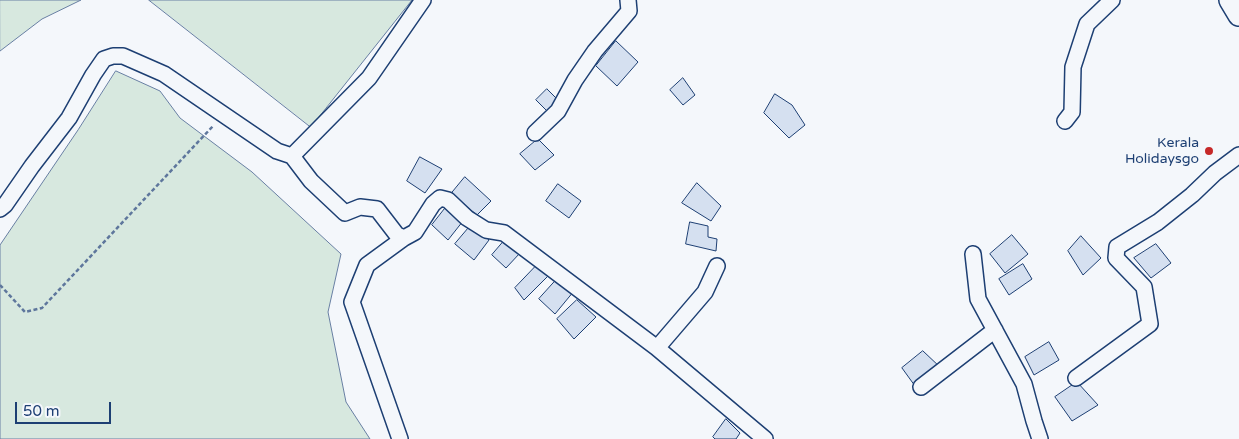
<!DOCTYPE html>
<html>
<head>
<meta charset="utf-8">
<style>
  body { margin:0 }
  #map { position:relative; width:1239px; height:439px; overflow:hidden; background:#f4f7fb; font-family:"Varela Round",sans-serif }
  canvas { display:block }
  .scale { position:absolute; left:15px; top:402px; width:96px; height:22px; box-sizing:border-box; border:2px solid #1d3f73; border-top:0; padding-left:6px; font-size:15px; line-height:18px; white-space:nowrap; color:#1d3f73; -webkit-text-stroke:4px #f4f7fb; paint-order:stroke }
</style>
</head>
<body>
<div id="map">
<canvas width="1239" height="439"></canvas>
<div class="scale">50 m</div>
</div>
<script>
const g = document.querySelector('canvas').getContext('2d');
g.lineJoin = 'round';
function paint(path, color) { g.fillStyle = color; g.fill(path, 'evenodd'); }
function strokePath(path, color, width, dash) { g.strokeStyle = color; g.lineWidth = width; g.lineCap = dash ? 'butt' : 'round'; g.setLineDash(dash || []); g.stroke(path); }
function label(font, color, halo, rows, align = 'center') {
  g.font = font + ' "Varela Round",sans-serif'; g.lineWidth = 4; g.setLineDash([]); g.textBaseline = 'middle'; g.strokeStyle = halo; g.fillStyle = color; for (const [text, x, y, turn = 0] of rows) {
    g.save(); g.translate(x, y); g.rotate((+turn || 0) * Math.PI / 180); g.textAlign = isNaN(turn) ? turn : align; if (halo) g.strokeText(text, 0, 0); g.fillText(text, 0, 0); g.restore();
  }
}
const green = new Path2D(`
  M0,0H81L42,19L0,51Z
  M149,0H412L311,127Z
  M116,71L160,91L180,118L252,172L341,254L328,312L346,402L370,439H0V245L78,130Z`);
paint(green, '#d7e8df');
strokePath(green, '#687fa3', 1);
const building = new Path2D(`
  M616,41L638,62L617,86L596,66Z
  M683,78L695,95L683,105L670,90Z
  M547,89L558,100L548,112L536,100Z
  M775,94L792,105L805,125L789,138L764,113Z
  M538,139L554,155L535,170L520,154Z
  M420,157L442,169L425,193L407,181Z
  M465,177L491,201L477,215L451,194Z
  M697,183L721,206L711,221L682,203Z
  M558,184L581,201L569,218L546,201Z
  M447,206L463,221L448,240L432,225Z
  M690,222L708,226V237L717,239L716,251L686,244Z
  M472,224L489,240L474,260L455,244Z
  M1012,235L1028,254L1005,273L990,254Z
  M1081,236L1101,258L1083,275L1068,251Z
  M504,241L520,253L506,268L492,255Z
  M1156,244L1171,263L1151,278L1134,258Z
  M1023,264L1032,279L1009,295L999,279Z
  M537,265L549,275L524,300L515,288Z
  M558,278L574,291L555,314L539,299Z
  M577,300L596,317L574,339L557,319Z
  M1049,342L1059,360L1034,375L1025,357Z
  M923,351L941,368L915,386L902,368Z
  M1077,382L1098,405L1072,421L1055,397Z
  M726,419L740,433L736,439H715L713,437Z`);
paint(building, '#d5e0f0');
strokePath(building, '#1d3f73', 1);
const minor = new Path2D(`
  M1065,121L1072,112L1073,67L1087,24L1112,0
  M535,133L558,111L575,80L595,51L629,11L628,0
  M292,156L369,78L423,0
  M0,209L5,205L32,166L69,118L93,75L104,59L113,56H123L164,74L277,151L292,156L311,181L345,213L360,207L377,209L397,235L404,238
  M973,254L978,299L1024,384L1034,421L1040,439
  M657,348L705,292L717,266
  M1076,378L1150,324L1144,287L1116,258L1117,247L1158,222L1192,195L1215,173L1239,155
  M921,387L995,330
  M400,439L352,302L367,265L404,238L415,232L433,204L440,198L448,200L467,218L486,230L504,233L657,348L765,439`);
const highway = new Path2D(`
  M1230,0L1239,15`);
strokePath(minor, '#1d3f73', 18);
strokePath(highway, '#1d3f73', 24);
strokePath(new Path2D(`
  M0,285L25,312L42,308L214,125`), '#5e769c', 2.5, [4, 2.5]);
strokePath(minor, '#f4f7fb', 15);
strokePath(highway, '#f4f7fb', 21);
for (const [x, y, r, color] of [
  [1209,151,5,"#c62828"]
]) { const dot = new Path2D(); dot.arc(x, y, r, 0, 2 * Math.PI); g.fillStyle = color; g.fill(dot); strokePath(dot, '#f4f7fb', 2); }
label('14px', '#1d3f73', '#f4f7fb', [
  ["Kerala",1199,143],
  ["Holidaysgo",1199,159]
], 'right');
</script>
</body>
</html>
